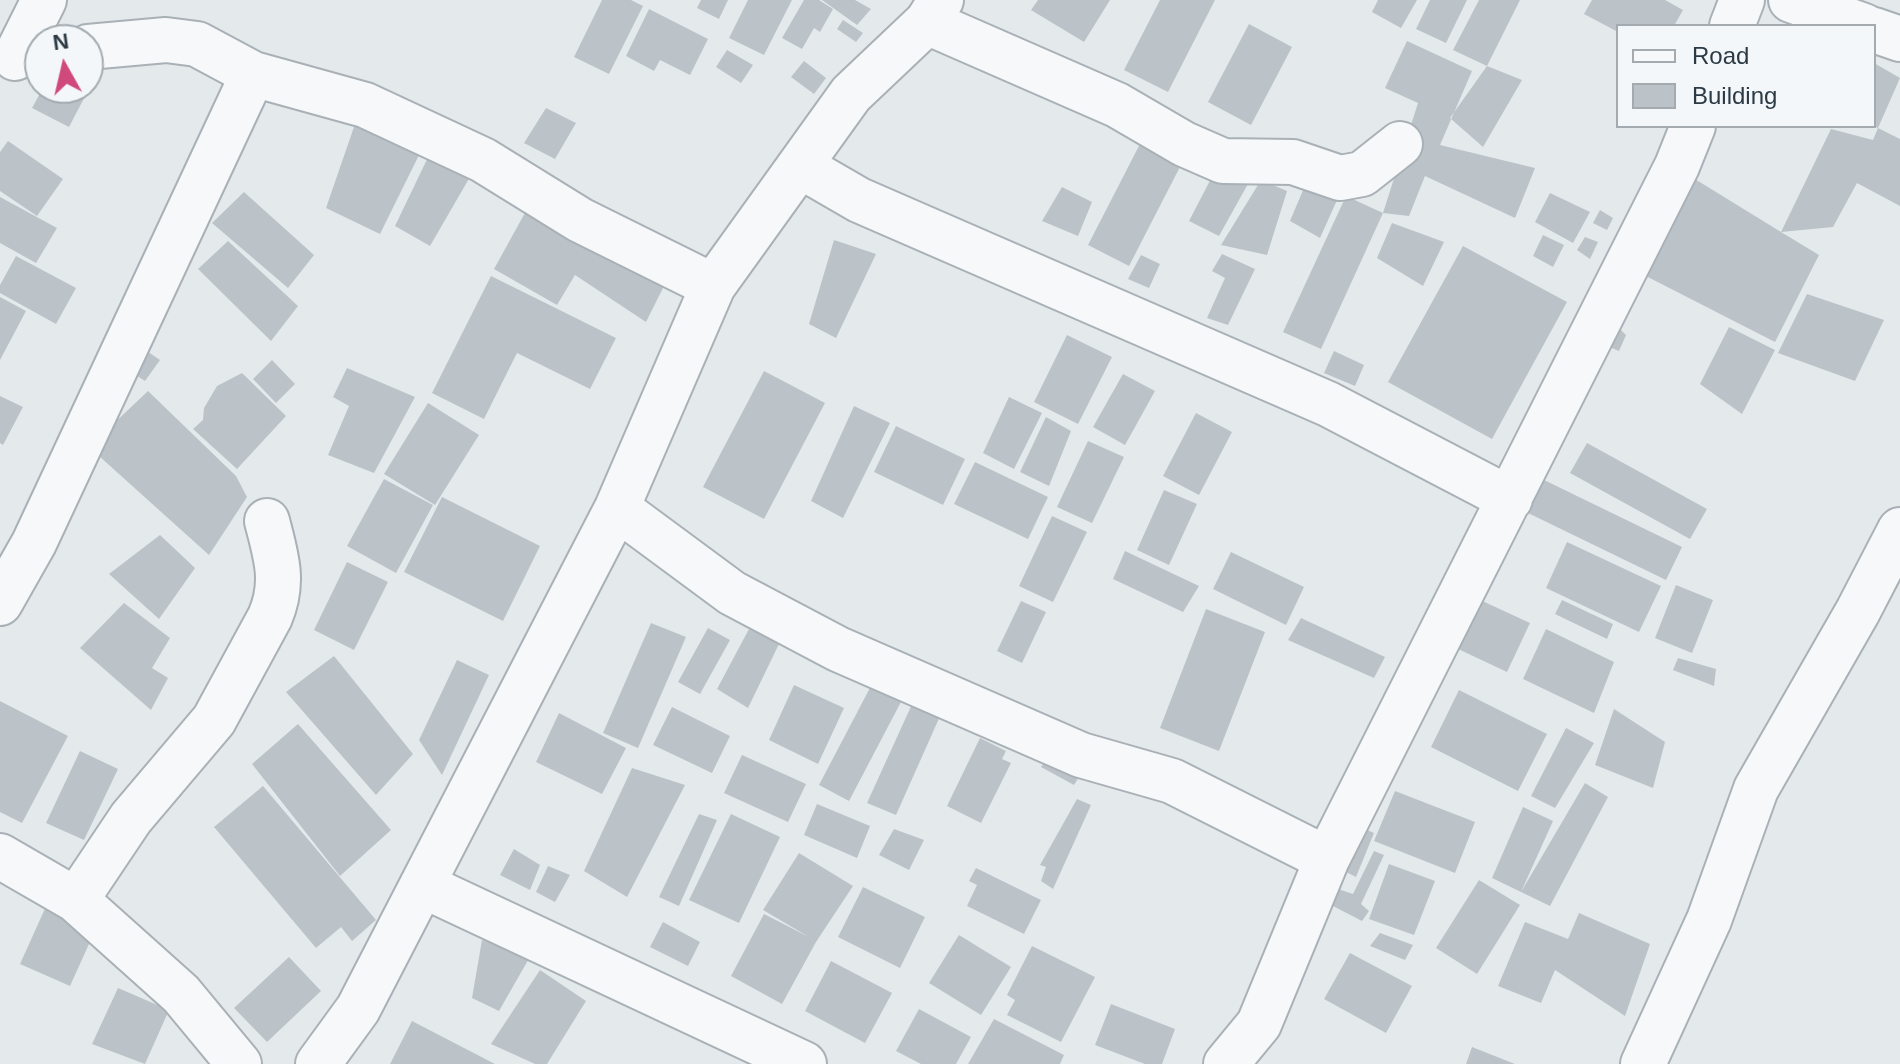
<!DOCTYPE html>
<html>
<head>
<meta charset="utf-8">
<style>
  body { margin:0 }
  #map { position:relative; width:1900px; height:1064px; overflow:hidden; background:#e4e9ec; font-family:Helvetica,sans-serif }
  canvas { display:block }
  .legend { position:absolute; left:1616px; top:24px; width:260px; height:104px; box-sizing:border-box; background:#f3f7f9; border:2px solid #a3abb1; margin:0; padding:10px 14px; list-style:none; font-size:24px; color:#2b3a44 }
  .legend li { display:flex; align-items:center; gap:16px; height:40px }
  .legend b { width:40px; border:2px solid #a3abb1 }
  .north { position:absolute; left:24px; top:24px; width:80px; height:80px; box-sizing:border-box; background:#f3f7f9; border:2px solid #a3abb1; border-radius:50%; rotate:352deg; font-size:22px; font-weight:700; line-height:32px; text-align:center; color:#2b3a44 }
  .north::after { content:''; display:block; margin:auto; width:28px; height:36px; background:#d0497c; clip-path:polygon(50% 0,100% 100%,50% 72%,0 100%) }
</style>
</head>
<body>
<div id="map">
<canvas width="1900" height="1064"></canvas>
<ul class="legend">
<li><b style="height:10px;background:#f6f8fa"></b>Road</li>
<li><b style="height:22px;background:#bbc3c9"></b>Building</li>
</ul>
<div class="north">N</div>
</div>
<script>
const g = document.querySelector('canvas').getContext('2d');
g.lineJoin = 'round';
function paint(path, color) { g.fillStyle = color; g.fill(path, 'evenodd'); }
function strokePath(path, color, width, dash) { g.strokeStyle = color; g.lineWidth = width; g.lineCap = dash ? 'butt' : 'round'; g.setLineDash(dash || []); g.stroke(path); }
paint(new Path2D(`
  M602,0H631L643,6L609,74L574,57Z
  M701,0H728L719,19L697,8Z
  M748,0H792L764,55L729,38Z
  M804,0H819L833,9L820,32L814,28L802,49L782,38Z
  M822,0H855L871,9L857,25Z
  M1038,0H1110L1084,42L1031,10Z
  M1160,0H1215L1168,92L1124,70Z
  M1378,0H1417L1401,28L1372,12Z
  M1430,0H1467L1446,43L1416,29Z
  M1479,0H1520L1487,66L1453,50Z
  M1592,0H1665L1683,10L1674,26H1618V32L1584,14Z
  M649,9L708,39L690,75L660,60L654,71L626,56Z
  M843,20L863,33L856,42L837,29Z
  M1249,24L1292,47L1251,125L1208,102Z
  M1407,41L1472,71L1440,145L1535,168L1515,218L1425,176L1409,216L1383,213L1418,103L1385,88Z
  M727,50L753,65L741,83L716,67Z
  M804,61L826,78L814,94L791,77Z
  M1874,63L1900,78L1878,128L1900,139V206L1857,183L1833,227L1781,232L1819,255L1775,342L1640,273L1690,176L1781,232L1831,129L1873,140L1878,128L1874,126Z
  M1487,66L1522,80L1483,147L1450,118Z
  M88,78L93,81L69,127L32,108L43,88H88Z
  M546,108L576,123L555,159L524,143Z
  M355,124L420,153L380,234L326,208Z
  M8,141L63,179L37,216L0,191V152Z
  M1141,142L1182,163L1129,266L1088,245Z
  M431,151L474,170L430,246L395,226Z
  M1217,167L1249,182L1219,236L1189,221Z
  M1309,176L1342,189L1320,238L1290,221Z
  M1261,180L1287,191L1267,255L1221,245Z
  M1062,187L1092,202L1078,236L1042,221Z
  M244,192L314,255L288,288L212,223Z
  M1550,193L1590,212L1573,243L1535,222Z
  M1346,196L1383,213L1321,349L1283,332Z
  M0,197L57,228L36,263L0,243Z
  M1600,210L1613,218L1607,230L1593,223Z
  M526,211L665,284L646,322L575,275L557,305L494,269Z
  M1392,223L1444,242L1423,286L1377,258Z
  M1543,235L1564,245L1553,267L1533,256Z
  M1585,237L1598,242L1590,259L1577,250Z
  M834,240L876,254L836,338L809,324Z
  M228,241L298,306L271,341L198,269Z
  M1463,246L1567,302L1492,439L1388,382Z
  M1222,254L1255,269L1228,325L1207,318L1225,278L1212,271Z
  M1141,255L1160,264L1149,288L1128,279Z
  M16,256L76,288L56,324L0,293V285Z
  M491,276L616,338L590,389L517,353L484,419L432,393Z
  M1807,294L1884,320L1855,381L1778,353Z
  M0,297L26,311L0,360Z
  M1614,323L1626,335L1619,351L1600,343Z
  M1729,327L1775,350L1742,414L1700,384Z
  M1067,335L1112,357L1078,424L1034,402Z
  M138,345L160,360L145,381L124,367Z
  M1334,351L1364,365L1355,386L1324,373Z
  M272,360L295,384L276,403L253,379Z
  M347,368L415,397L374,473L328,455L349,406L333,397Z
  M764,371L825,403L764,519L703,487Z
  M242,373L286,416L237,469L193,429L203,420L204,408L217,386Z
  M1123,374L1155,391L1125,445L1093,427Z
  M148,391L236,476L247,497L209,555L89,447Z
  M0,396L23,407L3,445L0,443Z
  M1009,397L1042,413L1014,469L983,453Z
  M428,403L479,435L435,505L384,474Z
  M854,406L890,423L843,518L811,501Z
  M1196,413L1232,432L1199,495L1163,476Z
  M1046,417L1071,431L1049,486L1020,472Z
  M896,426L965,459L943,505L874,472Z
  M1088,441L1124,457L1092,523L1057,507Z
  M1587,443L1707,509L1690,539L1570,473Z
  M975,462L1048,497L1028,539L954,504Z
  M384,479L433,505L396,573L347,546Z
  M1542,479L1682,547L1666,580L1526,512Z
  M1164,490L1197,504L1169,565L1137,550Z
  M442,497L540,546L503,621L404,572Z
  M1052,516L1087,532L1053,602L1019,586Z
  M160,535L195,568L159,619L109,574Z
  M1567,542L1661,586L1639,632L1546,588Z
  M1125,551L1199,586L1183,612L1113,579Z
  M1231,552L1304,587L1286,625L1213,589Z
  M347,562L388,582L354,650L314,630Z
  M1676,585L1713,600L1692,653L1655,638Z
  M1478,599L1530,623L1507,672L1456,648Z
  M1562,600L1613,624L1607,639L1555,614Z
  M1021,601L1046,612L1022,663L997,651Z
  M124,603L170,638L152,668L168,678L151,710L80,648Z
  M1206,609L1265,632L1219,751L1160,728Z
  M1301,618L1385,657L1374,678L1288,640Z
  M651,623L686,637L638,748L603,733Z
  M708,628L730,640L700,694L678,682Z
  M749,629L779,644L748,708L717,689Z
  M1546,629L1614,662L1594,713L1523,679Z
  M334,656L413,754L376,795L286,692Z
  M1678,658L1716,669L1714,686L1673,670Z
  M457,660L489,675L442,775L419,740Z
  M872,684L902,700L849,801L819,785Z
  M794,685L844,708L818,764L769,740Z
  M1459,690L1547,734L1518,791L1431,747Z
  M0,701L68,736L22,823L0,812Z
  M913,702L941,714L896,815L867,803Z
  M672,707L730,736L712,773L653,745Z
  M1614,709L1665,742L1653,788L1595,765Z
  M559,713L626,748L602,794L536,762Z
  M298,724L391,830L340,876L252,764Z
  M1566,728L1594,743L1555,808L1531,796Z
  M980,738L1006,751L1002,759L1011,763L981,823L947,806Z
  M80,751L118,769L84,840L46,823Z
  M1052,751L1085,767L1074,785L1041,767Z
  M742,755L806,784L788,822L724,793Z
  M632,768L685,785L627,897L584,871Z
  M1585,783L1608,797L1550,906L1521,892Z
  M263,786L376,920L352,941L341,927L316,948L214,827Z
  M1395,791L1475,822L1455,873L1374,841Z
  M1077,799L1091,805L1053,889L1041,881L1046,867L1040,865Z
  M817,804L870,826L857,858L804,835Z
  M1523,807L1553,821L1521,892L1492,878Z
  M699,814L717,820L679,906L659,897Z
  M731,814L780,837L739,923L689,900Z
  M1363,828L1374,833L1356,877L1340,869Z
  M894,829L924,840L909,870L879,855Z
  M514,849L540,865L530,890L500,875Z
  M1374,851L1384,855L1361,904L1369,911L1362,921L1331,905L1338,889L1353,894Z
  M799,853L853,886L816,942L782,1004L731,976L764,914L809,937L763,910Z
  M1389,864L1435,881L1414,935L1369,919Z
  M548,866L570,875L555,902L536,892Z
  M976,868L1041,900L1024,934L967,906L977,885L969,881Z
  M1479,880L1520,905L1477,974L1436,948Z
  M863,887L925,917L900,968L838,937Z
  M48,902L98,924L70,986L20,964Z
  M1579,913L1650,944L1625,1016L1555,970L1541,1003L1498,986L1525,922L1568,939Z
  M663,922L700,942L688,966L650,947Z
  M1380,933L1413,945L1405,960L1370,946Z
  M959,935L1011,967L981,1015L929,983Z
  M482,940L531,955L499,1011L472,998Z
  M1032,946L1095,977L1061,1042L1007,1015L1015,1000L1007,995Z
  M1350,953L1412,986L1386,1033L1324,999Z
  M289,957L321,991L267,1042L234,1008Z
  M831,961L892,993L865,1043L805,1011Z
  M540,970L586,1001L547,1064H535L491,1044Z
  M118,988L169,1010L145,1064L92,1044Z
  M1111,1004L1175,1029L1162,1064H1145L1095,1045Z
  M919,1009L971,1037L956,1064H921L896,1051Z
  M994,1019L1064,1055L1060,1064H968Z
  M412,1021L495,1064H390Z
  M1472,1047L1515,1064H1466Z`), '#bbc3c9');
const minor = new Path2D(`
  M1791,0L1864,26
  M927,22L1117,105L1184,144L1223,161L1293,162L1340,178L1362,174L1400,144
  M1732,26L1742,0
  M1874,30L1900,39
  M88,47L166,40L197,44L253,74L365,105L483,160L580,220L713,286
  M15,58L44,0
  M802,167L859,200L1328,404L1510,499
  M617,508L732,593L838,649L1081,755L1172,781L1327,859
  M0,603L34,543L253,74
  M0,856L76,900L181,994L239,1064
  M422,885L804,1064
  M76,900L131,818L214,720L270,617C285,582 276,556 267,521
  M318,1064L358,1009L617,508L713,286L851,94L927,22L941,0
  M1226,1064L1259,1024L1327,859L1677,166L1693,126
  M1643,1064L1709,920L1756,789L1858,611L1900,530`);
strokePath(minor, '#a9b1b6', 48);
strokePath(minor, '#f6f8fa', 44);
</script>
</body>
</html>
